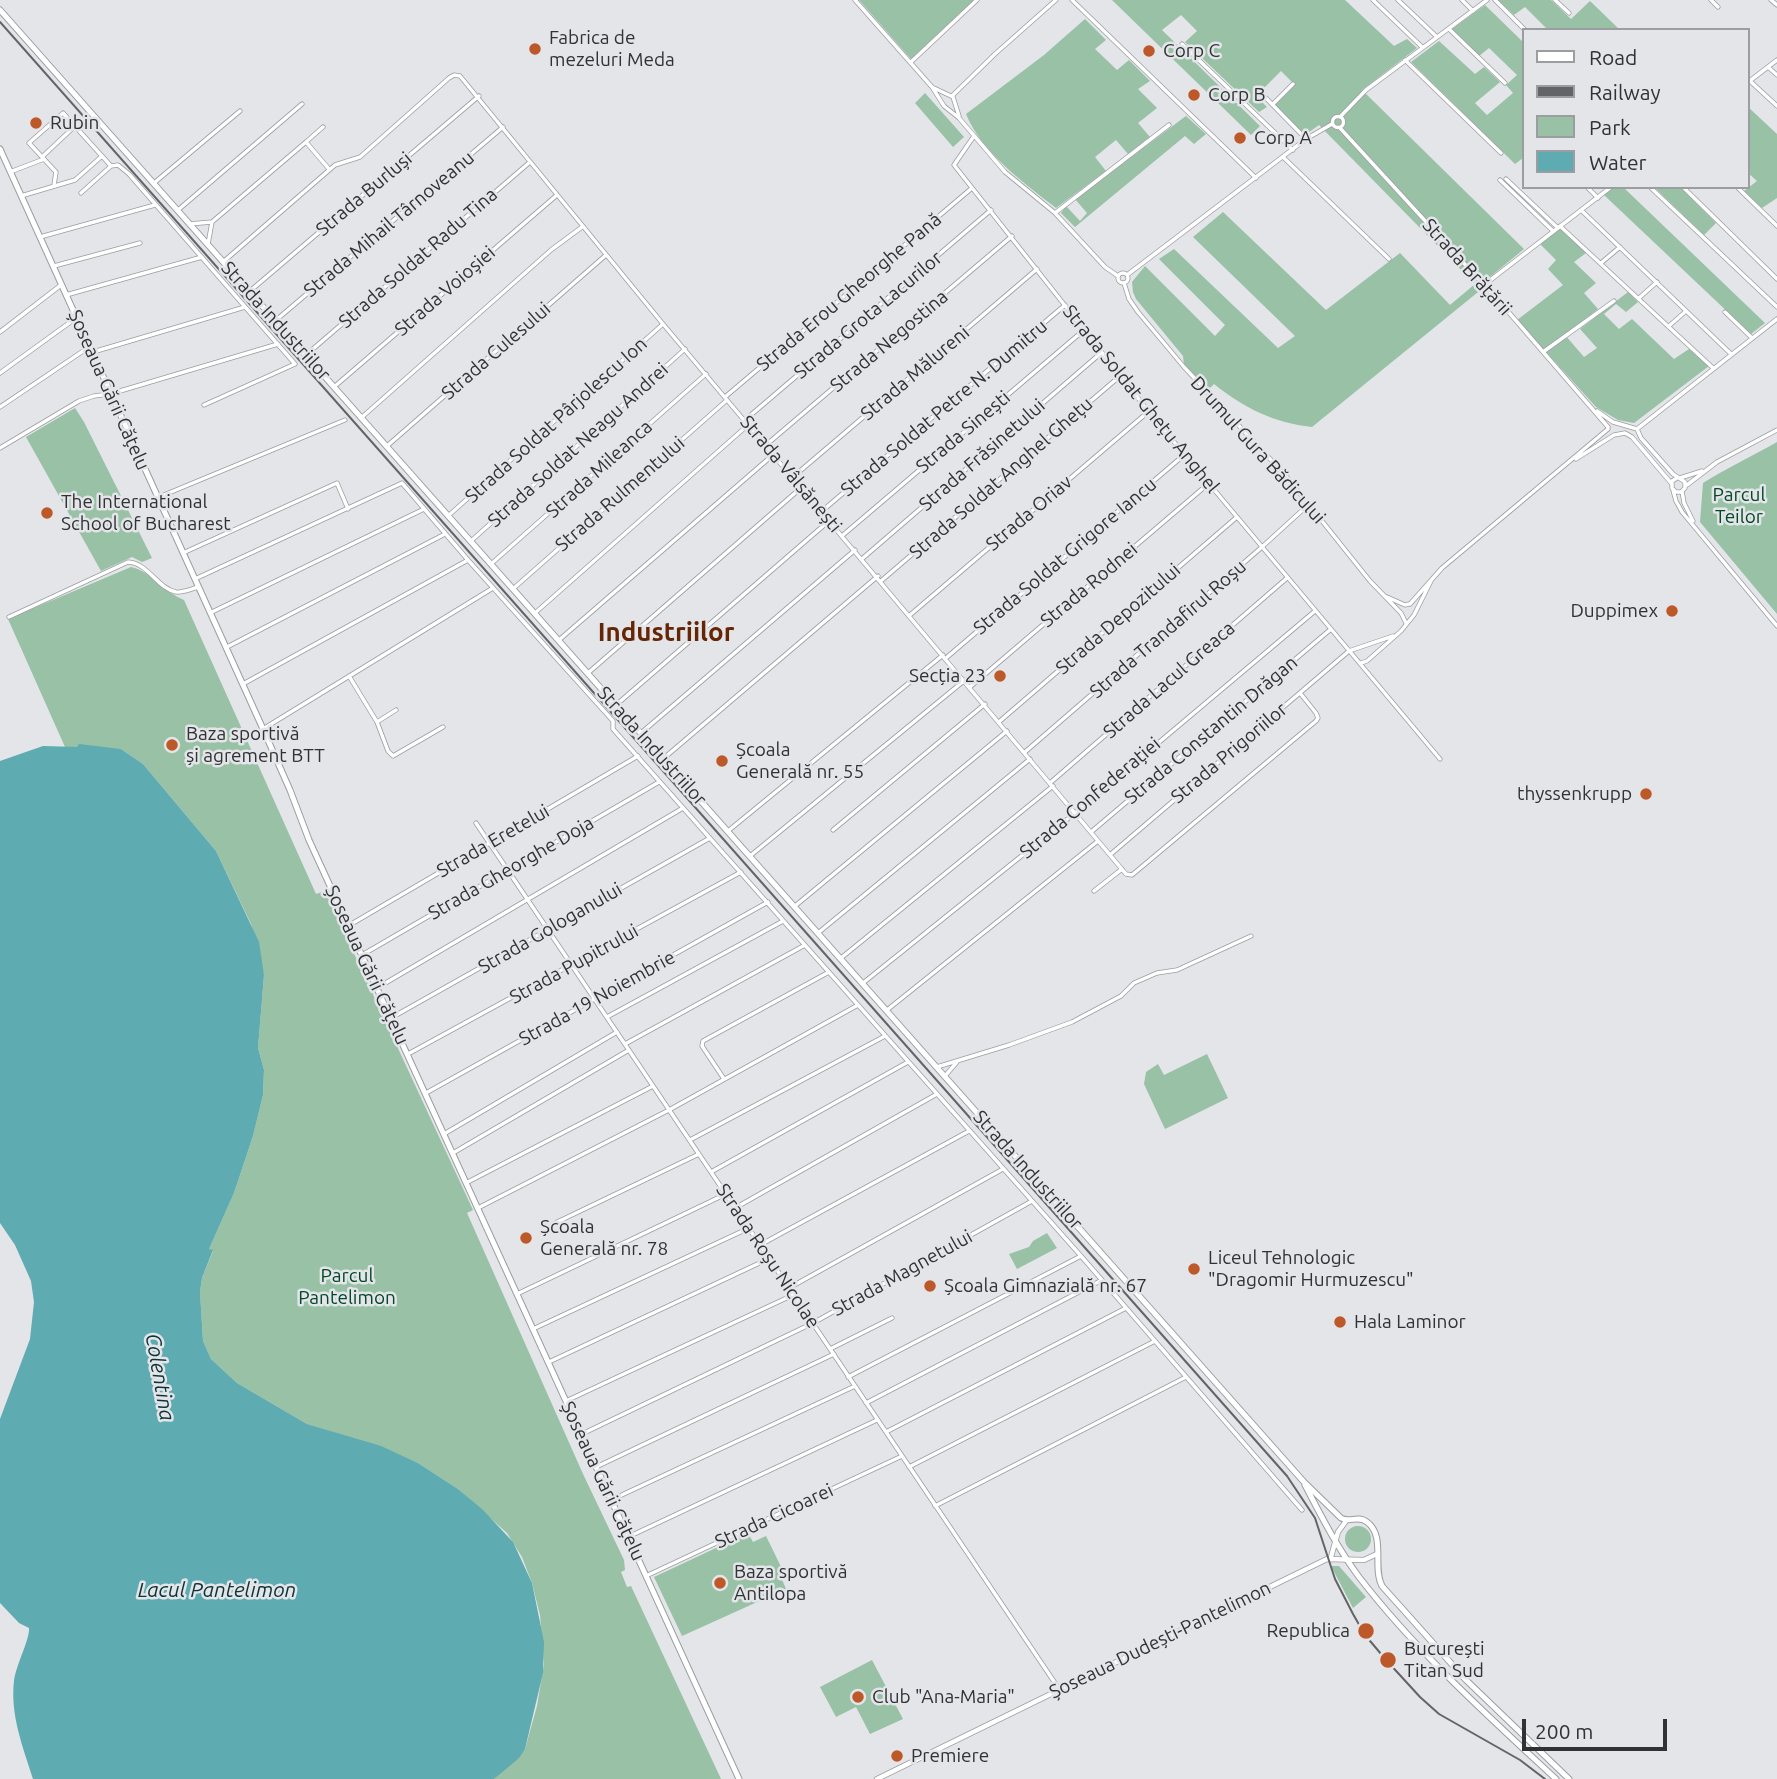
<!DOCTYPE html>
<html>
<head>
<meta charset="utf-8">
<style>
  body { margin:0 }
  #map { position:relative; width:1777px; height:1779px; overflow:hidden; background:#e3e5e9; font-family:Ubuntu,sans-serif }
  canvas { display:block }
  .legend { position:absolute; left:1522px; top:28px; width:228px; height:161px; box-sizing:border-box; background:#e3e5e9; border:2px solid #9c9da1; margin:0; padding:9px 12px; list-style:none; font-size:21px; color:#313234 }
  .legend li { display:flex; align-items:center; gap:14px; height:35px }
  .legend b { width:35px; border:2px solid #9c9da1 }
  .scale { position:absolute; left:1522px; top:1719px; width:145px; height:32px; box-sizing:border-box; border:4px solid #313234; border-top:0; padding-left:9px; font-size:21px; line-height:24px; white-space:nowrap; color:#313234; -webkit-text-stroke:5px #e3e5e9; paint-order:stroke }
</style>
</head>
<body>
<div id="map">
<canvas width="1777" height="1779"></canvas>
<ul class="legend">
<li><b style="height:9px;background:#fff"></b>Road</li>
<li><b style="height:9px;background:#636467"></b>Railway</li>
<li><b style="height:19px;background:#98c1a5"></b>Park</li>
<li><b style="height:19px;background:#5eabb1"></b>Water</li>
</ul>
<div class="scale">200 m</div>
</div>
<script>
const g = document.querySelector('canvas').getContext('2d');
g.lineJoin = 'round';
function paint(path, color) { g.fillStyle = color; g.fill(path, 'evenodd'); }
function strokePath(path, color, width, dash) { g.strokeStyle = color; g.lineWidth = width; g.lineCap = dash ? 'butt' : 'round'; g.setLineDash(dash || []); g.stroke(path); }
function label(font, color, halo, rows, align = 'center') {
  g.font = font + ' Ubuntu,sans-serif'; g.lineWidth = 5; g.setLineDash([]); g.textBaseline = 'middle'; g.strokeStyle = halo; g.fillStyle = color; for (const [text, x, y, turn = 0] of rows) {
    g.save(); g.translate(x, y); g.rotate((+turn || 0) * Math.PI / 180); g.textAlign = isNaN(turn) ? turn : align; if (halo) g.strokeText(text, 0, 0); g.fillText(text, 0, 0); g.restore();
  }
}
paint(new Path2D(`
  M859,0H974L911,59Z
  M1112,0H1345L1394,46L1407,39L1417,48L1362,90L1524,249L1485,281L1483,288L1312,427C1274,423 1244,408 1214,384L1208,390L1184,364L1183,356L1136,299L1133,292L1132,282L1145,266L1215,336L1225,325L1159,259L1174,249L1278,348L1295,336L1193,237L1223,212L1326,310L1400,253L1450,305L1475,284L1319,125L1305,135L1275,105L1294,84L1281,71L1256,96L1267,107L1259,112L1185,42L1197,31L1181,15L1162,30L1260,126L1251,135Z
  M1498,0H1551L1571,19L1590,1L1620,30H1548L1525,7L1514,15Z
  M1485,5L1523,42V158L1515,164L1411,62L1439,41L1475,74L1484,67L1500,82L1475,103L1487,115L1513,93L1506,85L1517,75L1489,48L1479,56L1452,29Z
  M1085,19L1106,40L1095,49L1117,70L1129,60L1150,81L1138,89L1157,108L1138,123L1150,137L1128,154L1116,140L1095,157L1106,171L1056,208C1024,183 982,153 966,114L1044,55Z
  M925,93L964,137L953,147L915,103Z
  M1747,106L1777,134V198L1762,208L1744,191L1757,181L1747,172Z
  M1186,116L1206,134L1194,144L1185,136L1075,227L1061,213L1066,206L1080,221L1087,213L1075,199Z
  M1608,187H1623L1765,323L1751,334L1604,195L1609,191Z
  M1654,187H1680L1716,223L1704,235Z
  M1561,228L1586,253L1574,262L1596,283L1584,293L1598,309L1565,335L1584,357L1597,348L1580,329L1628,292L1638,302L1626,312L1616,304L1604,314L1619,329L1632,319L1674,359L1689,349L1709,366L1634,423L1618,420L1596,407L1517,320L1563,285L1548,269L1556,260L1540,244Z
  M75,408L84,422L152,558L142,562L132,557L101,571L26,437Z
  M1777,442V614L1700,522L1703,483C1727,468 1752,456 1777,442Z
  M131,567C151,571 164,592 184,600L316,894L325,891L473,1210L467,1213L583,1474L624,1560L625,1570L621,1572L627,1587L631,1586L721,1779H494L525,1749L537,1706L544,1664L540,1615L532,1583L522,1557L507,1533L458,1489L418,1463L381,1447L307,1424L237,1383L211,1359L203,1341L200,1292L202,1278L213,1251L209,1249L234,1193L253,1136L263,1095L264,1070L258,1048L264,975L251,924L216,851L143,764L121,749L65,747L8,619Z
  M1207,1054L1228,1098L1165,1129L1144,1084L1146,1072L1158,1064L1164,1075Z
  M1047,1233L1057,1248L1017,1269L1009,1254L1029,1247L1033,1241Z
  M1345 1539a13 13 0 1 1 26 0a13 13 0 1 1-26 0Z
  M748,1533L753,1542L766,1536L785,1575L781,1577L786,1589L682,1636L654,1577Z
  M1331,1566H1339L1366,1597L1353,1608Z
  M872,1660L903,1719L870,1734L856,1707L836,1717L820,1687Z`), '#98c1a5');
paint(new Path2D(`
  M79,744L121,749L143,764L216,851L259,942L264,975L258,1048L264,1070L263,1095L253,1136L234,1193L209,1249L213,1250L202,1278L200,1292L203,1341L211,1359L237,1383L307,1424L381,1446L418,1463L458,1489L483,1510L513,1542L532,1583L544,1642L543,1673L525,1749L519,1758L494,1779H33C23,1747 10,1715 14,1681C16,1665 30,1639 29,1628L19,1623L0,1603V1419L30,1339L34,1302L31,1281L15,1245L0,1223V761L43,746L77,747Z`), '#5eabb1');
const minor = new Path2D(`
  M855,0L932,87L944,106L959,118L1005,172L1055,213L1105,267L1118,276
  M1072,0L1256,178
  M1373,0L1422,47
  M1398,0L1437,37
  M1462,0L1473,11
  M1495,0L1525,30
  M1555,0L1569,13
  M1711,0L1718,7
  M1771,0L1777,5
  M1449,29L1505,83
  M1182,44L1293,150
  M1405,60L1501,153
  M911,62L977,0
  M1768,67L1777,75
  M1750,81L1777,106
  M1747,83L1777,60
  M934,88L953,97L959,116
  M1261,93L1306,139
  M952,96L995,54L1056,0
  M1273,104L1293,84
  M1332.5 122a5.5 5.5 0 1 1 11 0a5.5 5.5 0 1 1-11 0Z
  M1340,117L1366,90L1487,0
  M1340,128L1505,308L1608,427
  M974,136L954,165L1149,412L1440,759
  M306,142L323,127
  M42,157L75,126
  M1283,157L1389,259
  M111,166L118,165L129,174L295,364L204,405
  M10,172L44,159
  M1506,179L1558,228
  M1500,180L1553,231
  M154,183L240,111
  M54,185L56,172L29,143L63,113L111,166L81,193
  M1587,187L1598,198
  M1650,187L1777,307
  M1683,187L1777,279
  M1737,187L1777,226
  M21,196L75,180L102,156
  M178,210L302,104
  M1581,210L1731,354
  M1055,213L1169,125
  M189,224L212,222L306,142L329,169
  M1560,226L1713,368
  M40,237L155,205
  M208,244L212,222
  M223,262L335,165L360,157L449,78L454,75L460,76L663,324L1126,874L1132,875L1316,721L1318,718L1316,713L1300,693
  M1601,263L1620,247
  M54,266L140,243
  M1118 278a5 5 0 1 1 10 0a5 5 0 1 1-10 0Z
  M1127,275L1306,139L1332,124
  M1124,283L1129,299L1138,312L1184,367L1286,476L1370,581L1401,613L1406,623
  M1484,285L1611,187
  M250,291L479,96
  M66,295L202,257
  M1639,298L1657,282
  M1725,312L1752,338
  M275,321L503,127
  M1669,326L1686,311
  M0,332L61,285
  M93,352L245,307
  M1543,352L1614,301
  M306,355L530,162
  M0,373L76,318
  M334,387L557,195
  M725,397L972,188
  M0,407L89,347
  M1597,411L1613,422L1637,429L1641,438L1673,474L1685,482V488L1681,492H1676L1672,488V481L1677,478
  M361,418L551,250L582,227
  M745,420L991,210
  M1637,429L1777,319
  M766,445L1012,236
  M387,446L606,255
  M0,448L79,401L94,396L110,394L278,344
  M1576,459L1614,435L1625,433L1632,437L1671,483
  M793,477L1037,269
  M1680,478L1702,471
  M1687,485L1717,462L1777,430
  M1673,490L1676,501L1682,512L1777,626
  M1682,491L1684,503L1693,521
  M159,497L345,420
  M822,511L1065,305
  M448,516L663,324
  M843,535L1084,330
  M471,541L685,349
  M183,553L337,483L348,509
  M863,558L1101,353
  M491,564L706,374
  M195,579L402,483L468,560L613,721V729L1081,1256L1302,1510
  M881,581L1120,376
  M514,588L727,400
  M1387,597L1405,605L1409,604
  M1410,604L1442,568L1608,429
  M210,613L424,509
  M535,613L748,425
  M910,615L1148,412
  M9,617L128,562C148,563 157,588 176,592C183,593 192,589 198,587
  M559,640L774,454
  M227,647L445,534
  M1349,651L1393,636
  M946,658L1184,455
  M1361,663L1367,661L1401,631L1414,615L1432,579
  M588,673L802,487
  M349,676L377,722L388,751L393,756L443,727
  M243,684L468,560
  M970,687L1208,484
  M616,705L830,520
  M1000,721L1237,517
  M377,722L396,710
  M263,729L493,588
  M641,733L855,550
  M1025,752L1262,547L1308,505
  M664,758L878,576
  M1050,783L1287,578
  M476,823L1059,1689
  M833,830L985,704
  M728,831L943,655
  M1091,832L1331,629
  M1111,854L1349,651
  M750,856L965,680
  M1094,891L1122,869
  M795,906L1007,731
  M348,926L638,756
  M818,933L1030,759
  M362,955L659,782
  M841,958L1053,786
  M863,983L1075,813L1315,611
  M377,988L683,808
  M887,1010L1098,841
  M607,1017L783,921
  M391,1018L710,838
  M625,1044L805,945
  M408,1054L741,872
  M937,1067L1009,1045L1072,1022L1121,996L1134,983L1157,973L1177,970L1251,936
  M945,1076L957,1062
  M724,1079L702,1046L703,1041L829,972
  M426,1093L768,902
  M444,1134L617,1032
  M690,1140L885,1036
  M453,1153L629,1050
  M711,1172L908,1062
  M466,1183L653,1086
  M478,1208L669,1110L858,1005
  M735,1208L937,1094
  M551,1225L699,1154
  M760,1245L969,1131
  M789,1288L1003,1169
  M517,1294L726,1194
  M533,1329L749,1228
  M830,1349L892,1318
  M549,1362L768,1259
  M848,1377L1081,1256
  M566,1401L793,1295
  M866,1403L1102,1280
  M886,1432L1126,1308
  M582,1434L813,1323L1032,1201
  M596,1467L834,1354
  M909,1467L1153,1342
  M611,1500L855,1386
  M935,1506L1186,1377
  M628,1537L877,1420
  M646,1576L902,1456`);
const tertiary = new Path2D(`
  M1331,1557L1338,1532L1346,1521
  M877,1779L1327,1559L1364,1560L1377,1554`);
const secondary = new Path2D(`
  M0,10L1304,1482L1341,1518C1349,1523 1358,1515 1367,1522C1386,1536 1372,1567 1382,1586L1466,1680L1569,1779
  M0,149L263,729L290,790L309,840L739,1779
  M1305,1485C1321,1516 1338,1549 1359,1577C1417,1652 1487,1715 1556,1779`);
strokePath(minor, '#9b9da1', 5);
strokePath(tertiary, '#9b9da1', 6);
strokePath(secondary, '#9b9da1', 7);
strokePath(minor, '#fff', 3.5);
strokePath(tertiary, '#fff', 4.5);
strokePath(secondary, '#fff', 5);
strokePath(new Path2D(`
  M0,22L1287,1476L1315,1518L1335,1579L1353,1614L1365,1635L1387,1661L1420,1697L1439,1714L1520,1760L1545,1779`), '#636467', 2);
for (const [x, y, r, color] of [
  [535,49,7,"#bd5828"],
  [1149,51,7,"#bd5828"],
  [1194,95,7,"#bd5828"],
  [36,123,7,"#bd5828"],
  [1240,138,7,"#bd5828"],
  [47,513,7,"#bd5828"],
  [1672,611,7,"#bd5828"],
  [1000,676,7,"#bd5828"],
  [172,745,7,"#bd5828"],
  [722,761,7,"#bd5828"],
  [1646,794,7,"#bd5828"],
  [526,1238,7,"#bd5828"],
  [1194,1269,7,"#bd5828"],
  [930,1286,7,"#bd5828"],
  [1340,1322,7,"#bd5828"],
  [720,1583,7,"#bd5828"],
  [1366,1631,9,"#bd5828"],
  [1388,1660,9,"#bd5828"],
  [858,1697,7,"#bd5828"],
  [897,1756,7,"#bd5828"]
]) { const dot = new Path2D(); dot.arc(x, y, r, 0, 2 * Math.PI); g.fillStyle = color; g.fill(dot); strokePath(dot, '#e3e5e9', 2.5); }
label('19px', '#313234', '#e3e5e9', [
  ["Fabrica de",549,38],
  ["mezeluri Meda",549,60],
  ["Corp C",1163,51],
  ["Corp B",1208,95],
  ["Rubin",50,123],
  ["Corp A",1254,138],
  ["The International",61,502],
  ["School of Bucharest",61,524],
  ["Duppimex",1658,611,"right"],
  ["Secția 23",986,676,"right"],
  ["Baza sportivă",186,734],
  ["și agrement BTT",186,756],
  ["Școala",736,750],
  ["Generală nr. 55",736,772],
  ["thyssenkrupp",1632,794,"right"],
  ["Școala",540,1227],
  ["Generală nr. 78",540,1249],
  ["Liceul Tehnologic",1208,1258],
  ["\"Dragomir Hurmuzescu\"",1208,1280],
  ["Școala Gimnazială nr. 67",944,1286],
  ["Hala Laminor",1354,1322],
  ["Baza sportivă",734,1572],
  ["Antilopa",734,1594],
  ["Republica",1350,1631,"right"],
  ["București",1404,1649],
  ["Titan Sud",1404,1671],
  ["Club \"Ana-Maria\"",872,1697],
  ["Premiere",911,1756]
], 'left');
label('19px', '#313234', '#e3e5e9', [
  ["Strada Burluși",364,194,-40],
  ["Strada Mihail Târnoveanu",389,224,-40],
  ["Strada Soldat Radu Tina",418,258,-41],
  ["Strada Brățării",1467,267,48],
  ["Strada Voioșiei",445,291,-41],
  ["Strada Erou Gheorghe Pană",849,292,-40],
  ["Strada Grota Lacurilor",868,315,-40],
  ["Strada Industriilor",276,321,48],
  ["Strada Negostina",889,341,-40],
  ["Strada Culesului",496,351,-41],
  ["Strada Mălureni",915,373,-40],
  ["Șoseaua Gării Cățelu",109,390,66],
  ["Strada Soldat Ghețu Anghel",1141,399,51],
  ["Strada Soldat Petre N. Dumitru",944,408,-40],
  ["Strada Soldat Pârjolescu Ion",556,420,-42],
  ["Strada Sinești",963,432,-40],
  ["Strada Soldat Neagu Andrei",578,445,-42],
  ["Drumul Gura Bădicului",1258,450,48],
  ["Strada Frăsinetului",982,455,-41],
  ["Strada Mileanca",599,469,-42],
  ["Strada Vâlsănești",791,474,50],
  ["Strada Soldat Anghel Ghețu",1001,478,-41],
  ["Strada Rulmentului",620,494,-41],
  ["Strada Oriav",1029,513,-40],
  ["Strada Soldat Grigore Iancu",1065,556,-40],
  ["Strada Rodnei",1089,585,-40],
  ["Strada Depozitului",1118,619,-41],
  ["Strada Trandafirul Roșu",1168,629,-41],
  ["Strada Lacul Greaca",1169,680,-41],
  ["Strada Constantin Drăgan",1211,730,-40],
  ["Strada Industriilor",652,746,48],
  ["Strada Prigoriilor",1229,753,-40],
  ["Strada Confederației",1090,798,-40],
  ["Strada Eretelui",493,841,-30],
  ["Strada Gheorghe Doja",511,868,-30],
  ["Strada Gologanului",550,928,-30],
  ["Strada Pupitrului",574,964,-29],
  ["Șoseaua Gării Cățelu",367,965,65],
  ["Strada 19 Noiembrie",597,998,-29],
  ["Strada Industriilor",1028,1170,48],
  ["Strada Roșu Nicolae",768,1256,56],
  ["Strada Magnetului",902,1273,-29],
  ["Șoseaua Gării Cățelu",603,1481,65],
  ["Strada Cicoarei",774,1516,-25],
  ["Șoseaua Dudești-Pantelimon",1160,1640,-26]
]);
label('19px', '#034827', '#e3e5e9', [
  ["Parcul",1739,495],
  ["Teilor",1739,517],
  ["Parcul",347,1276],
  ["Pantelimon",347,1298]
]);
label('italic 21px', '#0c3336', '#e3e5e9', [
  ["Colentina",160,1377,80],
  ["Lacul Pantelimon",217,1590]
]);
label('bold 26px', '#652605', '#e3e5e9', [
  ["Industriilor",666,632]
]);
</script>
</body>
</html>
